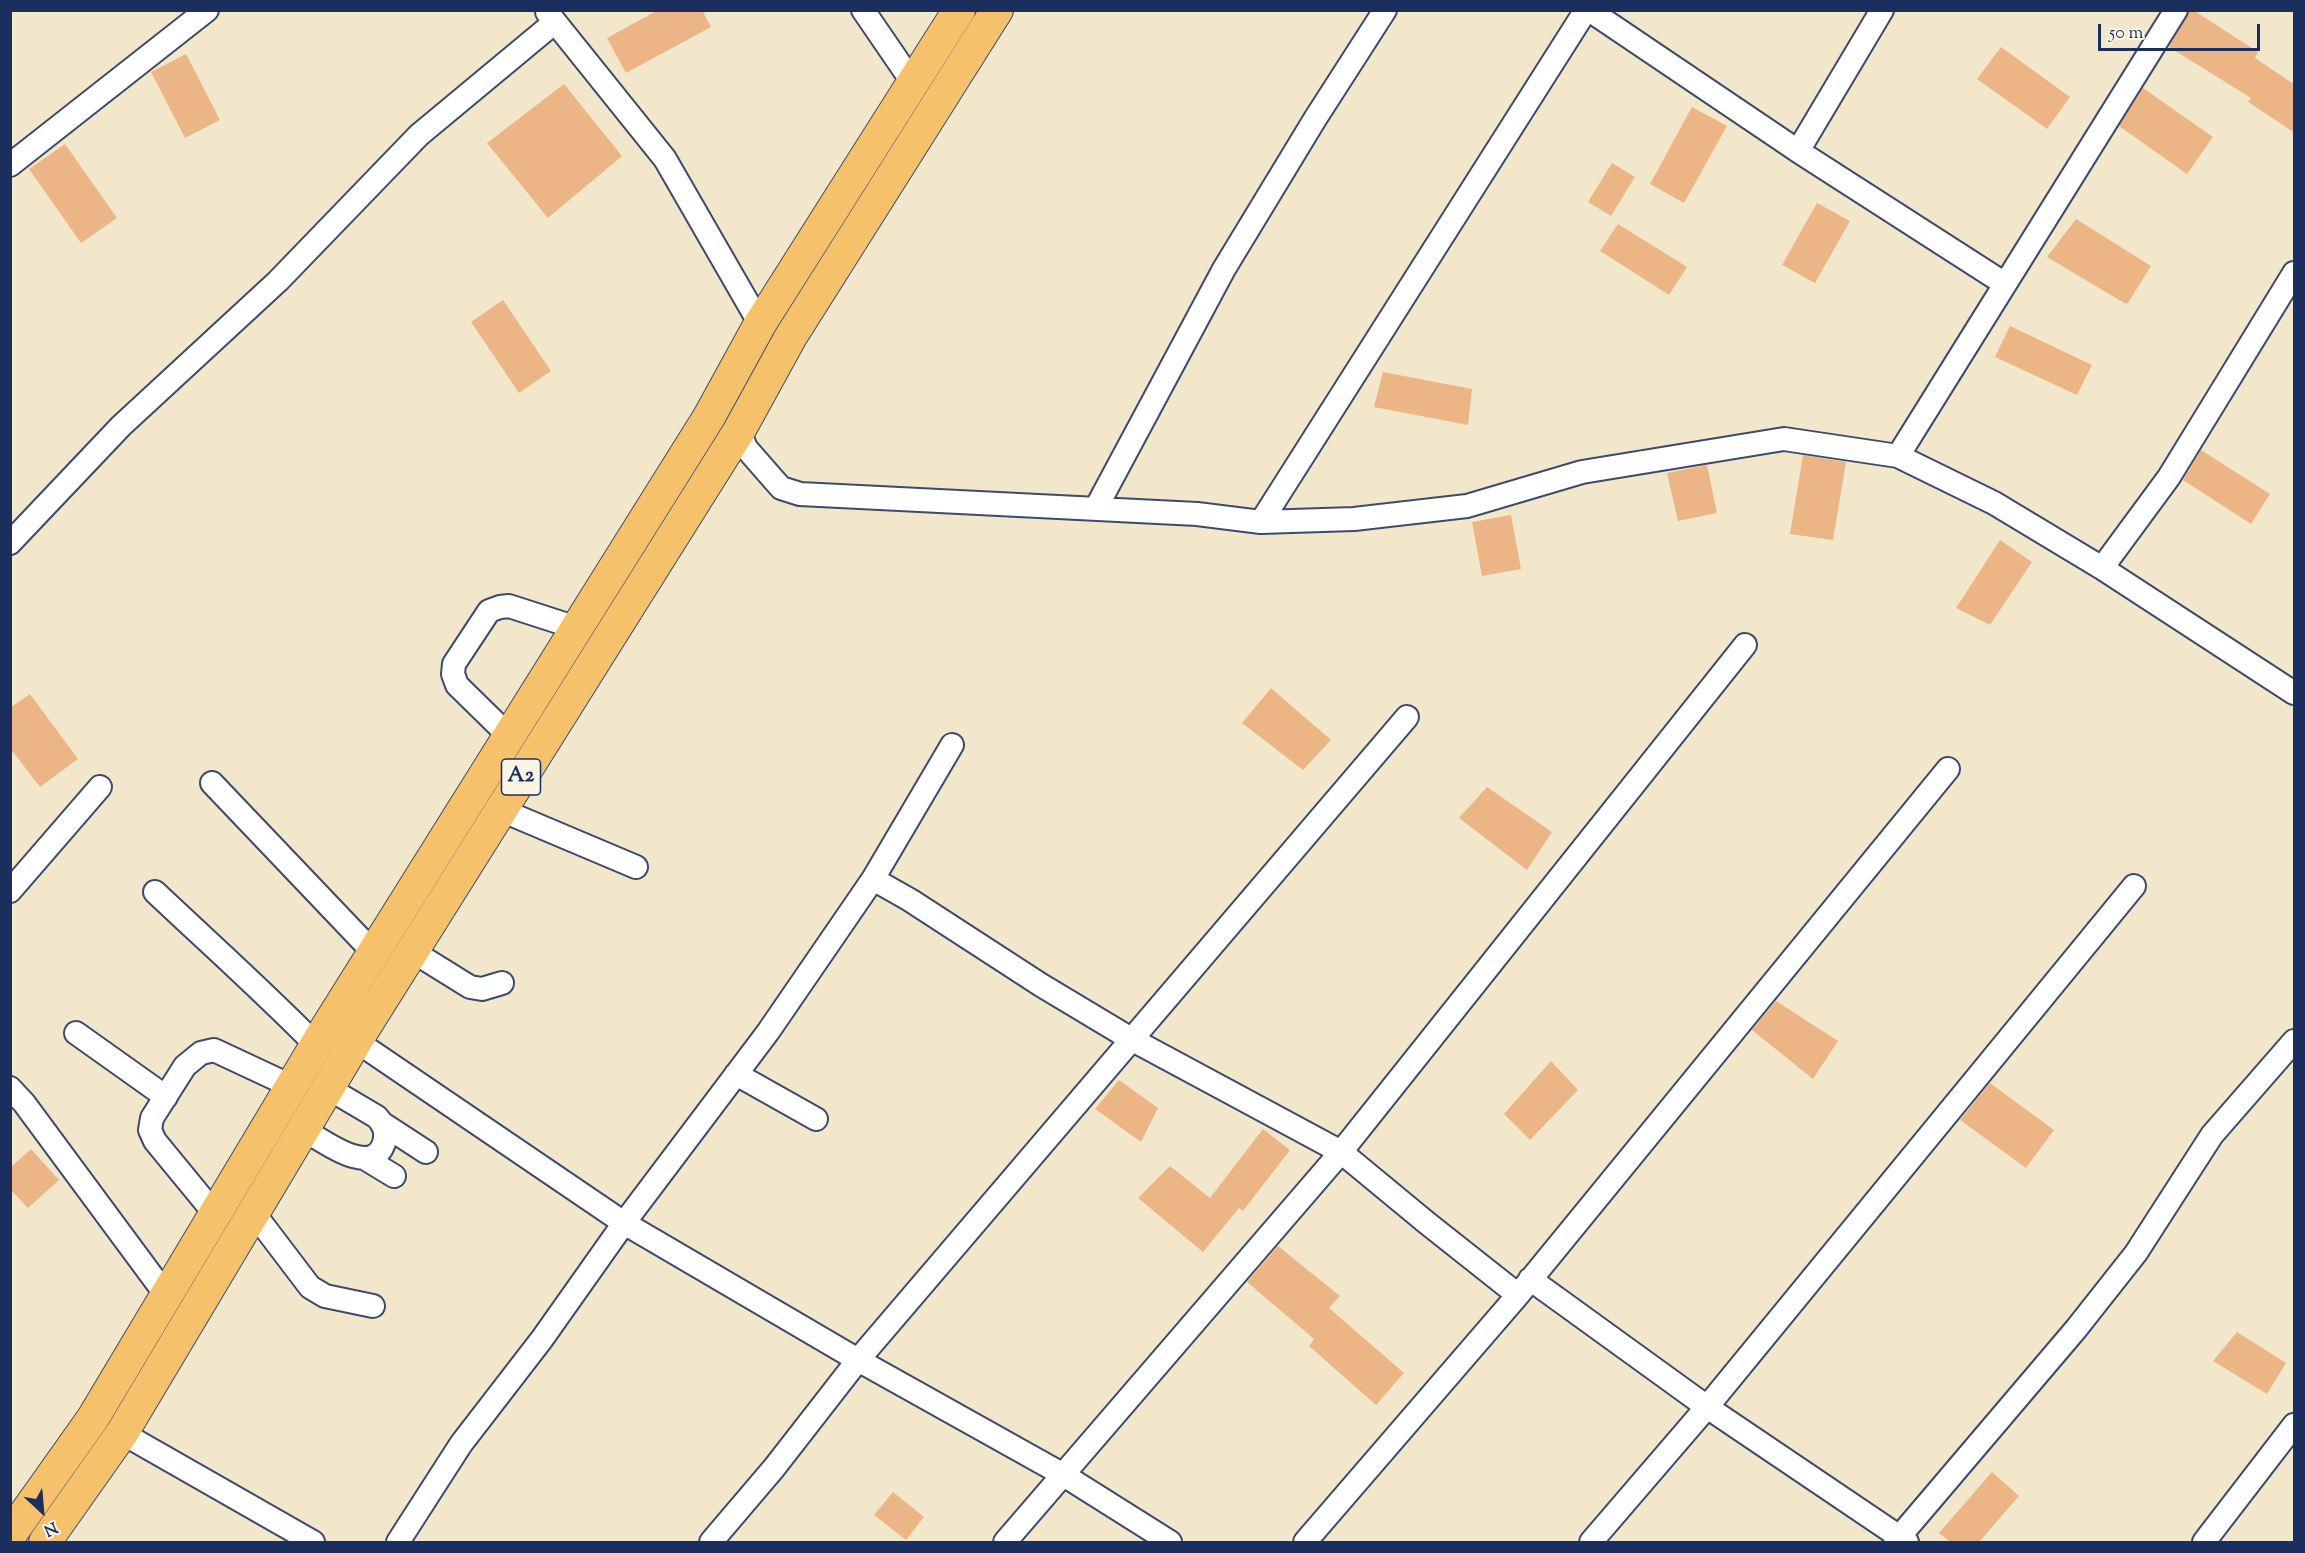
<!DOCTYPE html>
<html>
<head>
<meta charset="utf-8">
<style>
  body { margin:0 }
  #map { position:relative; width:2305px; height:1553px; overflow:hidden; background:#f3e7cb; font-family:"Sorts Mill Goudy",serif }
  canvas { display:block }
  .frame { position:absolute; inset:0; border:12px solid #1b2f5e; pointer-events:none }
  .north { position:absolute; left:12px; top:1481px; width:60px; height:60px; -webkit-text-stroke:4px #fcf5e5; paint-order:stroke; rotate:154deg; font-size:16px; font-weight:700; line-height:24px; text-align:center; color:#1b2f5e }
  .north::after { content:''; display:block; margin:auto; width:21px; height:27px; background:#1b2f5e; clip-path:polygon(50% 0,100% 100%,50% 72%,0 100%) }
  .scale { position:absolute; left:2098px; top:24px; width:162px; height:27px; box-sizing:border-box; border:3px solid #1b2f5e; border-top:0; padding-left:8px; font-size:18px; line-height:21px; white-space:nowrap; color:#1b2f5e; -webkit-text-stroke:4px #fcf5e5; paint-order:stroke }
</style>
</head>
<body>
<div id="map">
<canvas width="2305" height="1553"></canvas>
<div class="frame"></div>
<div class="north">N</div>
<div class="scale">50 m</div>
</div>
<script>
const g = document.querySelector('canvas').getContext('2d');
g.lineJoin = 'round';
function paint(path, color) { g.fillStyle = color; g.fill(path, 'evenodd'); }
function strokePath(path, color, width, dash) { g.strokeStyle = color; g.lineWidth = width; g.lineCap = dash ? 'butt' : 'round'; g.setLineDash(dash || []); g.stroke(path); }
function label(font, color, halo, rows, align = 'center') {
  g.font = font + ' "Sorts Mill Goudy",serif'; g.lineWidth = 5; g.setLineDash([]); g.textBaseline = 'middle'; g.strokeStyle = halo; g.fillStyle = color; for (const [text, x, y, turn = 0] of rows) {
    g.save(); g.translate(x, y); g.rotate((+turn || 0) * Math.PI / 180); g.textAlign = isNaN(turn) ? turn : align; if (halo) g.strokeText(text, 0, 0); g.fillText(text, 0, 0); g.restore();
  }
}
paint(new Path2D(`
  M658,10H702L711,27L626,73L607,38Z
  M2189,10H2193L2258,52L2255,58L2295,85V133L2248,102L2251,98L2169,47Z
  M2001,47L2070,97L2047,129L1977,79Z
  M186,54L220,120L185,138L151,72Z
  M564,84L622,156L548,218L487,143Z
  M2143,88L2213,137L2187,174L2119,126Z
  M1692,107L1727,126L1684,203L1650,184Z
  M65,144L117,218L81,243L29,169Z
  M1612,163L1635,177L1611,216L1588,202Z
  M1817,203L1850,221L1815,283L1782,265Z
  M2076,219L2151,266L2128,303L2126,304L2047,257Z
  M1618,224L1687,267L1669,295L1600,251Z
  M503,300L551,371L519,393L471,322Z
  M2010,326L2092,365L2077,395L1995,357Z
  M1383,372L1472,389L1468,425L1374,407Z
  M2201,450L2270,494L2251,524L2183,480Z
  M1803,455L1846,462L1833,540L1790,534Z
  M1707,465L1717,513L1678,521L1667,473Z
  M1511,515L1521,569L1482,576L1472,522Z
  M2000,540L2032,562L1990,625L1956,608Z
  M1271,688L1331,740L1303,770L1242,723Z
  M30,694L78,759L40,787L10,748V708Z
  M1487,787L1552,832L1527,870L1459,818Z
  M1776,1001L1838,1041L1813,1079L1752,1030Z
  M1551,1061L1578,1090L1530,1140L1504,1114Z
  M1119,1080L1158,1108L1141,1142L1095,1109Z
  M1990,1083L2054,1130L2026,1168L1960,1120Z
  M1263,1129L1290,1150L1243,1211L1239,1208L1203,1252L1138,1198L1170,1166L1210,1198Z
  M31,1149L59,1180L28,1208L10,1189V1168Z
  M1278,1246L1340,1296L1329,1308L1404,1373L1376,1405L1309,1346L1314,1339L1247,1282Z
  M2237,1332L2286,1363L2267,1394L2213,1361Z
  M1992,1472L2019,1496L1979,1542H1950L1939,1533Z
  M893,1492L924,1517L906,1540L874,1515Z`), '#ecb586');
const minor = new Path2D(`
  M863,10L913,83
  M1589,10L1798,151L2005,284
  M547,12L665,159L760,324
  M1798,151L1882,10
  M10,165L207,10
  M739,431L746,448L781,488L800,494L1197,514L1261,522L1354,519L1467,506L1582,472L1784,439L1898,456L1994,503L2102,568L2294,693
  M1898,456L2176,10
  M1096,508L1224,269L1315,119L1385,10
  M1261,522L1586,10
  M10,543L121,426L278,281L419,135L555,22
  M2102,568L2169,477L2294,273
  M509,736L457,685L453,674L454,664L489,611L500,607L509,606L577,628
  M212,783L373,952
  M501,810L636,867
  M873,879L910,900L1041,985L1131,1039L1341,1152L1427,1223L1518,1295
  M10,891L100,787
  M155,892C209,943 264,992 316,1045
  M412,951L470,987L482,989L502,983
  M76,1033L166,1097
  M356,1041L624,1223L858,1360L1062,1474L1170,1542
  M736,1074L816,1119
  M10,1088L24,1103L166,1295
  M383,1124L426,1152
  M303,1129C322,1140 372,1179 384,1143C387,1132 384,1125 377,1117L328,1088
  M366,1159L394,1176
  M253,1212L310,1287L325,1296L373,1306
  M215,1214L155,1141L150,1130L152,1118L185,1066L201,1053L214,1050L291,1086
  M1530,1279L1707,1407L1907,1542
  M122,1433L313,1542
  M398,1542L461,1444L542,1339L624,1223L768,1032L873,879L952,745
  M711,1542L774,1468L858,1360L1407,717
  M1005,1542L1341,1152L1745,645
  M1305,1542L1518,1295L1948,769
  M1591,1542L1707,1407L2134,886
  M1895,1542L2076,1329L2136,1253L2212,1135L2294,1041
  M2204,1542L2294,1425`);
const highway = new Path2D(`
  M10,1535L93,1418L327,1027L709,417L760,324L959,10
  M45,1542L122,1433L356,1041L739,431L790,338L997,10`);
strokePath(minor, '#3b4b6e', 26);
strokePath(highway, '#3b4b6e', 34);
strokePath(minor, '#fff', 22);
strokePath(highway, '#f5c16b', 32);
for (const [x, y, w] of [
  [521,777,39]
]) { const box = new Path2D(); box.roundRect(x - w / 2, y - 18, w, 36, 4.5); g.fillStyle = '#fcf5e5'; g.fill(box); strokePath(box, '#1b2f5e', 1.5); }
label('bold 21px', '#1b2f5e', null, [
  ["A2",521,777]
]);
</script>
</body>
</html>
